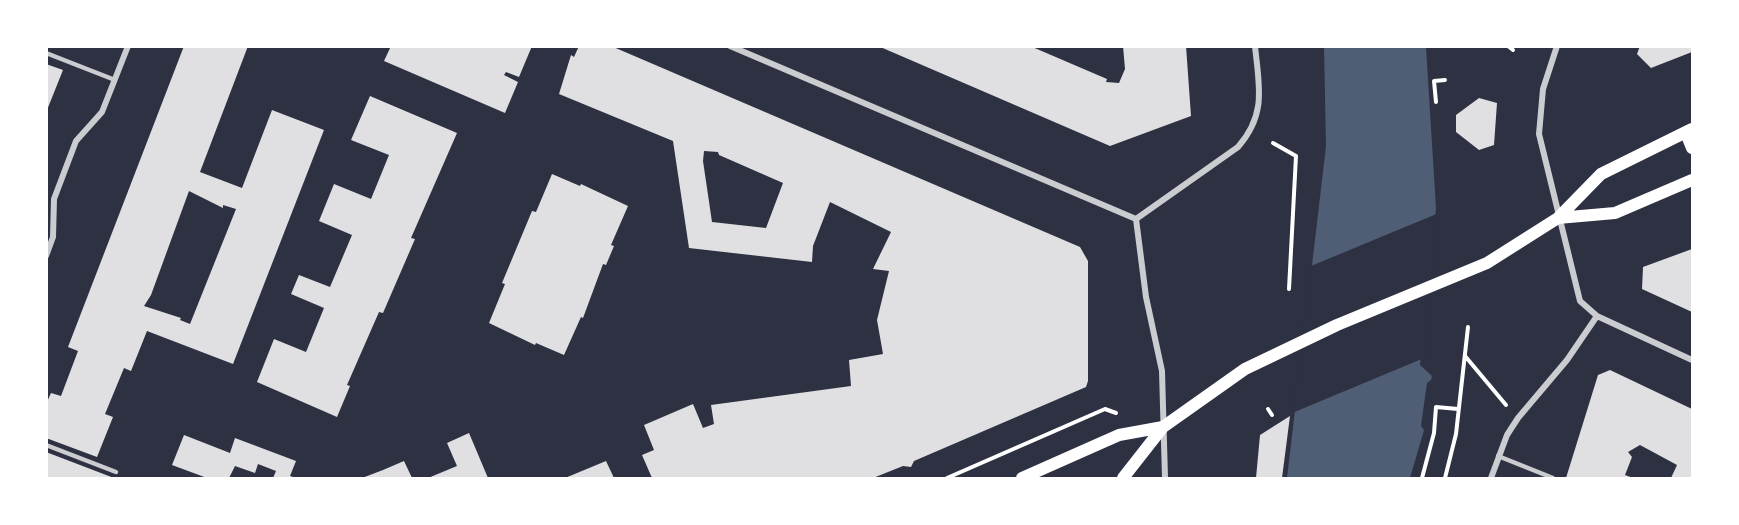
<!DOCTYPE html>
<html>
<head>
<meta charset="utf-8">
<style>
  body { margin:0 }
  #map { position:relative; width:1739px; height:525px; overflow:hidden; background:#2d3142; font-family:Karla,sans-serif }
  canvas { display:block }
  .frame { position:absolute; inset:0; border:48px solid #fff; pointer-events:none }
</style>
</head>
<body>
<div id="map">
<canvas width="1739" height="525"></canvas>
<div class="frame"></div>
</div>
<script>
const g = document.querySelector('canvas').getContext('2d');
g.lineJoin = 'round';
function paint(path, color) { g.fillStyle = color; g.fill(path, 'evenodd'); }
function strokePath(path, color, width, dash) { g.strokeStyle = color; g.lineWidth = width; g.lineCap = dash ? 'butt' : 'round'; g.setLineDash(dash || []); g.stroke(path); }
paint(new Path2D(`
  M1324,47H1426L1436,208L1420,365L1432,376L1431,380L1427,383L1421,426L1424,430L1410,478H1287L1326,146Z`), '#4f5d75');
paint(new Path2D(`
  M1439,213L1424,358L1292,413L1311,266Z`), '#2d3142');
paint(new Path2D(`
  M184,46H248L200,172L242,188L272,110L324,130L233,364L147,331L131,371L124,368L105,414L113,417L97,457L46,438V404L51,393L61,396L78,351L68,347ZM189,191L223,208V205L236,209L190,324L180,320L181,318L144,306L151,295Z
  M391,46H532L519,77L506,72L504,75L518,82L505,113L384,61Z
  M579,46H611L1080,247L1088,261V381L1086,387L914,461L911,467L903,466L873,478H652L642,455L654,450L644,425L693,404L703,428L714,424L711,405L851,386L849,360L883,354L877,320L889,271L873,269L891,232L830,202L813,246L812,262L689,248L673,141L559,94L571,55L574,57ZM704,151L718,152L719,155L783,183L766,228L712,222L703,161Z
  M878,46H1030L1107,79L1106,82L1119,83L1125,69L1123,46H1186L1191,116L1110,146Z
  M1640,46H1692V52L1651,68L1637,54Z
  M46,64L63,70L47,110H46Z
  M370,96L457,133L411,238L415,239L383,313L379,312L347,385L350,386L337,417L257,382L274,339L306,352L324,308L291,294L299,275L330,287L352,235L319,221L334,184L371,199L389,155L351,140Z
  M1479,98L1497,103L1494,145L1479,150L1456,132V115Z
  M552,174L580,186L581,184L628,206L611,245L614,246L606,265L603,264L583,318L581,317L564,355L536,343L535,345L489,323L505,284L502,283L532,211L536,212Z
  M1692,249V312L1642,289L1643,267Z
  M1610,370L1692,409V478H1671L1677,465L1640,445L1628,452L1632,457L1625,475L1633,478H1566L1598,375Z
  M1290,416L1282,478H1256L1260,435Z
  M469,433L488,478H428L457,466L447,443Z
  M184,435L230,453L235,438L296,461L290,476L296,478H273L276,471L258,464L255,473L235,466L229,478H207L172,465Z
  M46,452L114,478H46Z
  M404,461L412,478H362L383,470Z
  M606,461L614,478H565Z`), '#e0e0e3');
strokePath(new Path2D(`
  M1508,46L1513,50
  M1436,102L1434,81L1445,80
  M1273,143L1296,156L1289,289
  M1465,356L1506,405
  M1268,409L1272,415
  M947,478L1105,409L1116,413
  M1422,478L1434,433L1436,407L1458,409
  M1445,478L1456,434L1468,327`), '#fff', 4);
strokePath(new Path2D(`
  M46,53L115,80
  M46,445L116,472
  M1498,456L1553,478`), '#caccd0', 4.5);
strokePath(new Path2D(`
  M730,46L1136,219
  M1557,46L1543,89L1539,134L1580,301L1597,316L1692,360
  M1136,219L1146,297L1162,371L1165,478
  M1136,219L1238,147C1267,114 1259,86 1255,46
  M46,256L53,237L54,199L76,141L102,112L128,46
  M1491,478L1507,435L1518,418L1567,360L1597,316`), '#caccd0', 6);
strokePath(new Path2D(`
  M1686,133L1692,148
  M1558,218L1615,213L1692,180
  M1022,478L1119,435L1163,427
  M1123,478L1163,427L1245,369L1337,325L1487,263L1558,218L1601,174L1692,129`), '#fff', 12);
</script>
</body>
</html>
